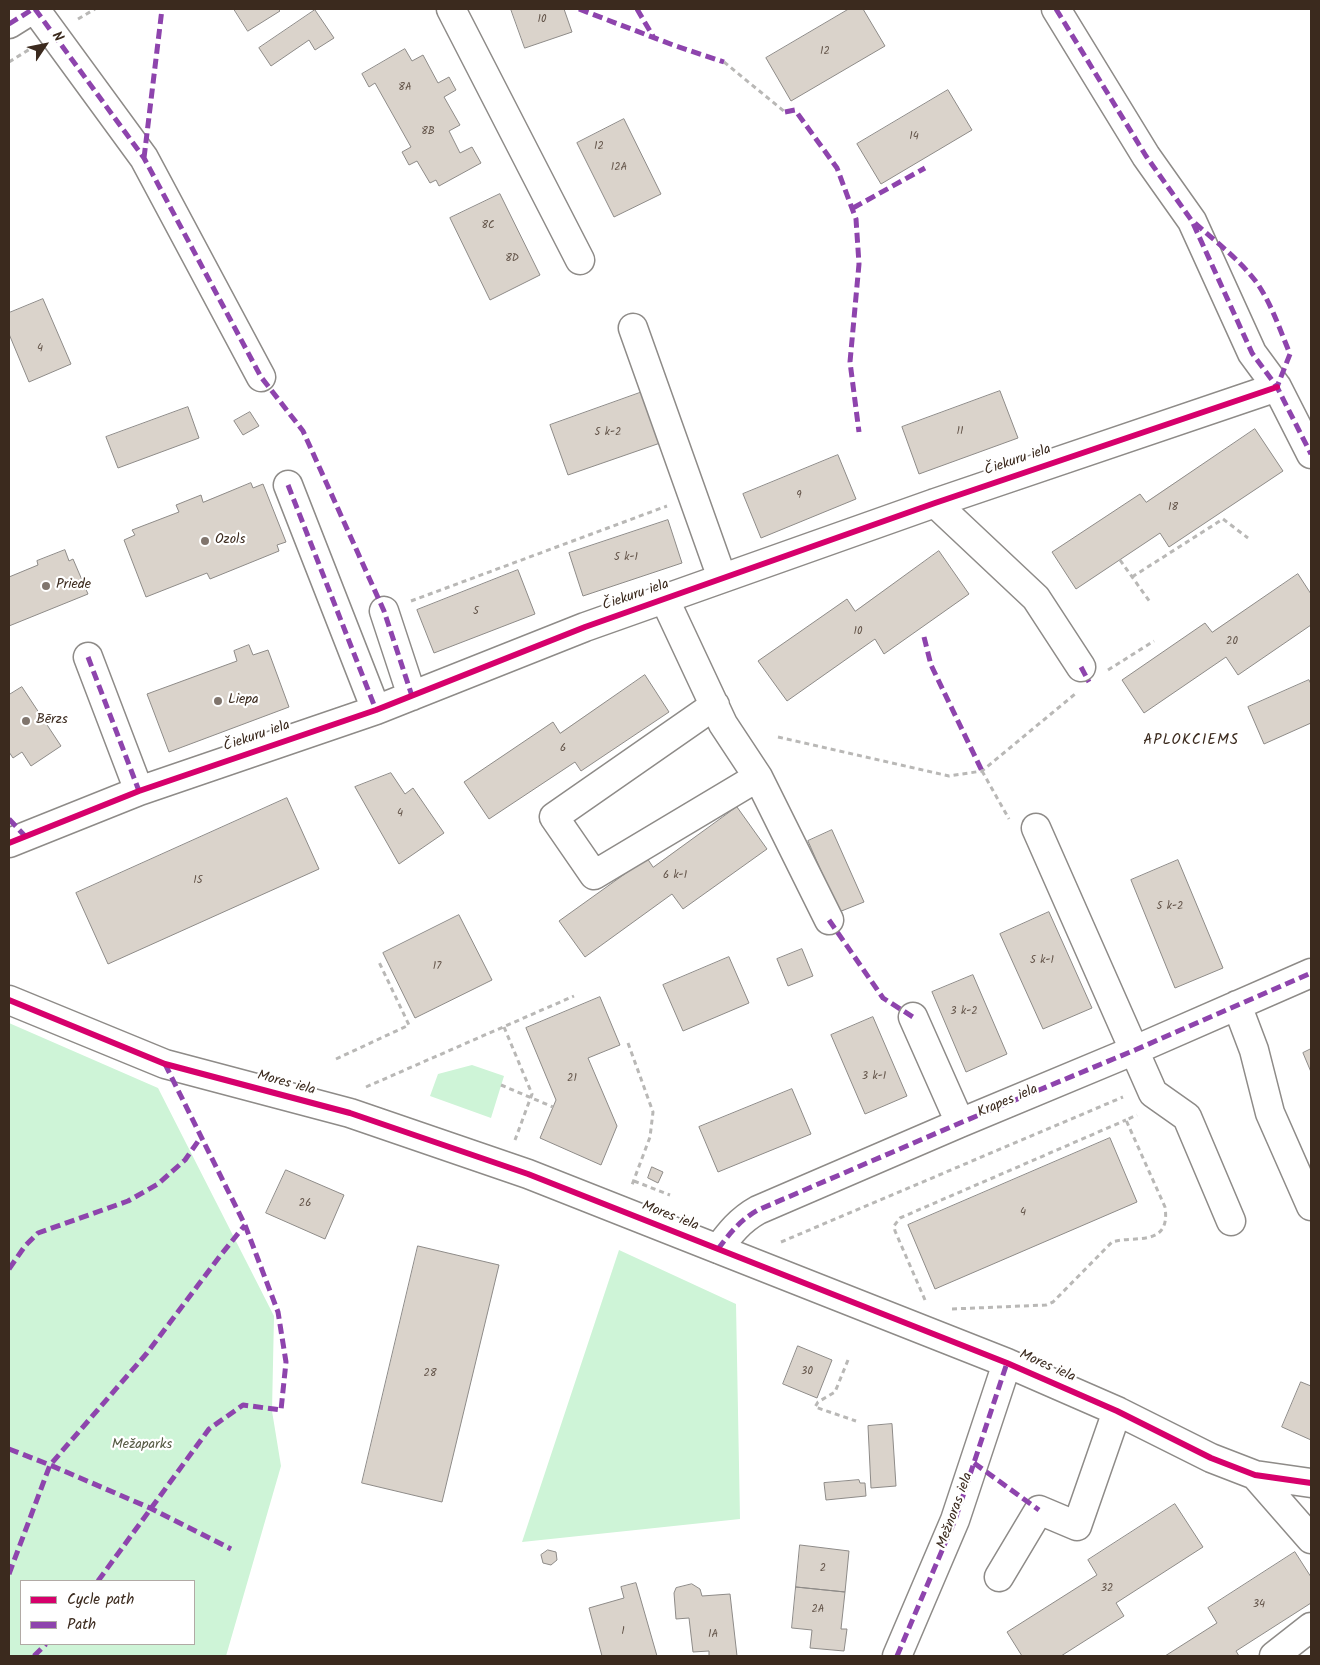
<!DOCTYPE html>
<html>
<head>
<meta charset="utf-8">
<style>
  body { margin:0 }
  #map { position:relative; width:1320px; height:1665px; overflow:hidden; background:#fff; font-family:Kalam,sans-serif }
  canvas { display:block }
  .frame { position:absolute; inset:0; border:10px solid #3b2a1e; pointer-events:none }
  .legend { position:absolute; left:20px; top:1580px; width:175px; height:65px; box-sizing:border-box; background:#fff; border:1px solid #b1aaa5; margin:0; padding:6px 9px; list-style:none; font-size:15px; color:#3b2a1e }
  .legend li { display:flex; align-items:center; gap:10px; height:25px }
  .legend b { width:25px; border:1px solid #b1aaa5 }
  .north { position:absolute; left:20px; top:20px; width:50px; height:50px; -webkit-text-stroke:4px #fff; paint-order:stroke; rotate:56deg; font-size:14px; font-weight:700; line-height:20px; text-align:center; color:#3b2a1e }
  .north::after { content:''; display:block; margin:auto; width:18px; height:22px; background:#3b2a1e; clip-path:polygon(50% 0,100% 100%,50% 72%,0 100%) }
</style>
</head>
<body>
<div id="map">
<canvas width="1320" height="1665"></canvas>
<div class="frame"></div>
<ul class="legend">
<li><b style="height:6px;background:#d6006c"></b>Cycle path</li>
<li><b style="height:6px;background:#8e44ad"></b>Path</li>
</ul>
<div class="north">N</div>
</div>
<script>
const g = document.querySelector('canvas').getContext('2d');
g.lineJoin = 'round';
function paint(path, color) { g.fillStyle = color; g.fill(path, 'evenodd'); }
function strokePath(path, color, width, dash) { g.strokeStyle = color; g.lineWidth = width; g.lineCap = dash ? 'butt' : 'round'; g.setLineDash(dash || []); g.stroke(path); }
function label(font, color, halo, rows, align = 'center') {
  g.font = font + ' Kalam,sans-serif'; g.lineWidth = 4.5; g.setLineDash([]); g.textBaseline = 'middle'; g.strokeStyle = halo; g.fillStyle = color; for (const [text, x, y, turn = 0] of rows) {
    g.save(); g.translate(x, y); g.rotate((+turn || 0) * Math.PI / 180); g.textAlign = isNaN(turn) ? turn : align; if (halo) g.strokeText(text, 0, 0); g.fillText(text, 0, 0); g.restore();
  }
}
paint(new Path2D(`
  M9,1023L158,1088L274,1316L272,1411L281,1466L226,1656H9ZM21,1581H194V1644H21Z
  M472,1065L504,1076L491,1118L430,1096L438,1074Z
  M619,1250L736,1304L740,1519L522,1542Z`), '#cef4d7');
const building = new Path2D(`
  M234,9H278L280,11L248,31Z
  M511,9H564L572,32L525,48Z
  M849,9H863L885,46L791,101L766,58Z
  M315,10L334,38L315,50L309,40L271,66L259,48Z
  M405,49L412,61L423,55L438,83L449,77L456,90L444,97L460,125L449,131L460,153L472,147L481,163L439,186L436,180L430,183L417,161L409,165L402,152L411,147L375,83L369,87L362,74Z
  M948,90L972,130L881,184L857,144Z
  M624,119L661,194L614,217L577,143Z
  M500,194L540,275L490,300L450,218Z
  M43,299L71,364L29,382L9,334V313Z
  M648,390L666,441L568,475L550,425Z
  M1000,391L1018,438L919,474L902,427Z
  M188,407L199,438L118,468L106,437Z
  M250,412L259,426L243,435L234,421Z
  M1255,429L1283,471L1169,547L1160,533L1076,589L1052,552L1140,494L1146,502Z
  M838,455L856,499L761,538L743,494Z
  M251,483L253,488L263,484L286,542L277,545L279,551L210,579L207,573L146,597L124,540L135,535L132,530L179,512L176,505L201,495L203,502Z
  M668,520L682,563L583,596L569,553Z
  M65,550L69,561L73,559L88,594L9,626V577L38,565L37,561Z
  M939,551L969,594L884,654L875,639L787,701L758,661L847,599L855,611Z
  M518,570L535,614L434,653L417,610Z
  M1298,574L1311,594V625L1238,675L1226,657L1144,713L1122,680L1205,623L1212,632Z
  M249,645L253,655L268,650L289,707L169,752L147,694L237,661L234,651Z
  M645,675L669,712L581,771L575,762L489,819L464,782L553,722L560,733Z
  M1309,680L1311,684V723L1264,744L1248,707Z
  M22,687L61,746L31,766L22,752L13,758L9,752V695Z
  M391,773L405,794L413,788L444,833L399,864L355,787Z
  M287,798L319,869L108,964L76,893Z
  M737,807L767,849L683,909L672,894L585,957L559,921L647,858L653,867Z
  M832,830L864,902L839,912L808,841Z
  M1178,860L1223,968L1175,988L1131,880Z
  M1049,912L1092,1008L1043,1029L1000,934Z
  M459,915L492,980L415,1018L383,953Z
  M802,949L813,976L788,986L777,959Z
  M729,957L749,1003L683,1031L663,985Z
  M973,975L1007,1054L966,1072L932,992Z
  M600,997L620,1045L588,1058L617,1126L601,1165L540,1138L556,1100L526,1028Z
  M873,1017L907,1096L865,1114L831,1035Z
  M1311,1049V1072L1303,1053Z
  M792,1089L811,1134L718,1172L699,1127Z
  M1110,1138L1137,1202L935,1289L908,1225Z
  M652,1167L663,1172L658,1183L648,1178Z
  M286,1170L344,1195L325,1239L266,1213Z
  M418,1246L499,1265L442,1502L362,1483Z
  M798,1346L832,1360L817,1398L783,1384Z
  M1301,1382L1311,1386V1440L1282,1427Z
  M892,1424L896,1486L871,1488L868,1426Z
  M859,1480L860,1483H865L866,1496L826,1500L824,1483Z
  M1175,1504L1203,1547L1116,1603L1124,1616L1061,1656H1022L1007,1632L1097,1575L1088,1560Z
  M800,1545L849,1551L845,1592L796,1587Z
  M548,1550L556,1552L557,1560L551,1565L543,1563L541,1555Z
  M1295,1552L1311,1577V1603L1236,1651L1239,1656H1165L1217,1623L1208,1608Z
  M636,1583L657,1656H602L589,1608L624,1598L621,1587Z
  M692,1584L700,1589L702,1596L730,1594L737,1656H709V1651L693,1652L689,1618L676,1619L674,1593L676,1588Z
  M796,1587L845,1592L841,1629H847L844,1651L810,1648L812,1630L792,1628Z`);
paint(building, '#dad3cb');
strokePath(building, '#8e8b88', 1);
const minor = new Path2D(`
  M35,9L144,158L261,377
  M451,9L580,260
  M1056,9L1146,156L1192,221L1252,353L1277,387L1311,454
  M9,24L33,9
  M633,328L722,578
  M288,485L376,710
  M935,503L1036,598L1081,667
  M665,600L723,724L758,777L829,920
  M384,611L412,696
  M88,657L139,791
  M715,705L554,817L594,875L758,777
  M1036,828L1153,1093L1187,1117L1231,1221
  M9,843L139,791L376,710L585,627L935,503L1277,387
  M9,1000L165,1064L350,1113L528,1174L1007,1363L1117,1411L1211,1458L1255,1475L1311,1483
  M1237,1005L1254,1050L1270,1113L1311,1206
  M913,1017L960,1123
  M718,1249C730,1233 740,1220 758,1210L960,1123L1135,1050L1311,973
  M1255,1475L1311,1539
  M999,1577L1039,1510L1077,1526L1117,1411
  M897,1656L955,1520L1007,1363
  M1274,1656L1311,1627`);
strokePath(minor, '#8e8b88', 31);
strokePath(new Path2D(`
  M78,19L95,9
  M9,62L30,49
  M724,62L785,112
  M1120,560L1150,602
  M1132,577L1223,519L1248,538
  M411,601L667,506
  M1108,670L1154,641
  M778,737L949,776L982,771L1075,694
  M982,771L1009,819
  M504,1027L532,1094L515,1140
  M628,1043L653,1112L650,1137L632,1185
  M336,1059L409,1025L378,960
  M501,1085L553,1107
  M366,1087L574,996
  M634,1181L670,1195
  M781,1242L1123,1097
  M925,1300L895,1231L894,1226L900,1218L1126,1120
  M952,1309L1046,1305L1053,1302L1112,1242C1134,1235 1171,1248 1165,1207L1126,1120L1137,1115
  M848,1360L835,1392L818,1402L815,1407L856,1421`), '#b9b8b6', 3, [5, 4]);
strokePath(minor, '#fff', 28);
strokePath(new Path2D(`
  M35,9L144,158L261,377L303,431L384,611L412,696
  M579,9L673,45L724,62
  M637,9L654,38
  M1056,9L1146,156L1192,221L1252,353L1277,387L1311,454
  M9,24L33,9
  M785,112L795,110L837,168L856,219L859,264L850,362L859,432
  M144,158L162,9
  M853,208L925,168
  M1195,223C1216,242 1240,260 1257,283C1272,305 1280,330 1290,354L1277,387
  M288,485L376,710
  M924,637L931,665L982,771
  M88,657L139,791
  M1081,667L1089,682
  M9,819L25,836
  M829,920L883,998L913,1017
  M718,1249C730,1233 740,1220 758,1210L960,1123L1135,1050L1311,973
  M9,1269L25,1246L38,1233L128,1201L158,1184L185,1160L201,1137
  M9,1449L50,1465L150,1508L231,1549
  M974,1463L1039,1510
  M9,1574L50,1465L147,1353L220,1256L245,1225
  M98,1581L209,1429L243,1405L281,1410L286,1362L278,1312L245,1225L165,1064
  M34,1656L46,1644
  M897,1656L955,1520L1007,1363`), '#8e44ad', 5, [10, 5]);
strokePath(new Path2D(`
  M9,843L139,791L376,710L585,627L935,503L1277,387
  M9,1000L165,1064L350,1113L528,1174L1007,1363L1117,1411L1211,1458L1255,1475L1311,1483`), '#d6006c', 6);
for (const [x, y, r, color] of [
  [205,541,5,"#80756d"],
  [46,586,5,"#80756d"],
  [218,701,5,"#80756d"],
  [26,721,5,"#80756d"]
]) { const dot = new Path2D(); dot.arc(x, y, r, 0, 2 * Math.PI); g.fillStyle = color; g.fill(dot); strokePath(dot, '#fff', 2); }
label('11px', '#635449', null, [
  ["10",542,20],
  ["12",825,52],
  ["8A",405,88],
  ["8B",428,132],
  ["14",914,137],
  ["12",599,147],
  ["12A",619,168],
  ["8C",488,226],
  ["8D",512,259],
  ["4",40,349],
  ["11",960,432],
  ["5 k-2",608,433],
  ["9",799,496],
  ["18",1173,508],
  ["5 k-1",626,558],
  ["5",476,612],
  ["10",858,632],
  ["20",1232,642],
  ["6",563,749],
  ["4",400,814],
  ["6 k-1",675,876],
  ["15",198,881],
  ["5 k-2",1170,907],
  ["5 k-1",1042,961],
  ["17",437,967],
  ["3 k-2",964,1012],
  ["3 k-1",874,1077],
  ["21",572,1079],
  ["26",305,1204],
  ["4",1023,1213],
  ["30",807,1372],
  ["28",430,1374],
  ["2",823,1569],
  ["32",1107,1589],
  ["34",1259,1605],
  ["2A",818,1610],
  ["1",623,1632],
  ["1A",713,1635]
]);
label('14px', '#3b2a1e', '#fff', [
  ["Čiekuru iela",1018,461,-19],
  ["Čiekuru iela",636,596,-19],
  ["Čiekuru iela",257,737,-19],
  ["Mores iela",286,1084,15],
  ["Krapes iela",1008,1102,-23],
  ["Mores iela",670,1217,21],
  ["Mores iela",1047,1367,24],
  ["Mežnoras iela",956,1511,-70]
]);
label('14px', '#3b2a1e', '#fff', [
  ["Ozols",215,541],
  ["Priede",56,586],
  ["Liepa",228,701],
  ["Bērzs",36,721]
], 'left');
label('14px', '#565a44', '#fff', [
  ["Mežaparks",142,1446]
]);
g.letterSpacing = '1px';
label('15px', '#3b2a1e', '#fff', [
  ["APLOKCIEMS",1191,741]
]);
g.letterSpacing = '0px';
</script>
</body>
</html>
